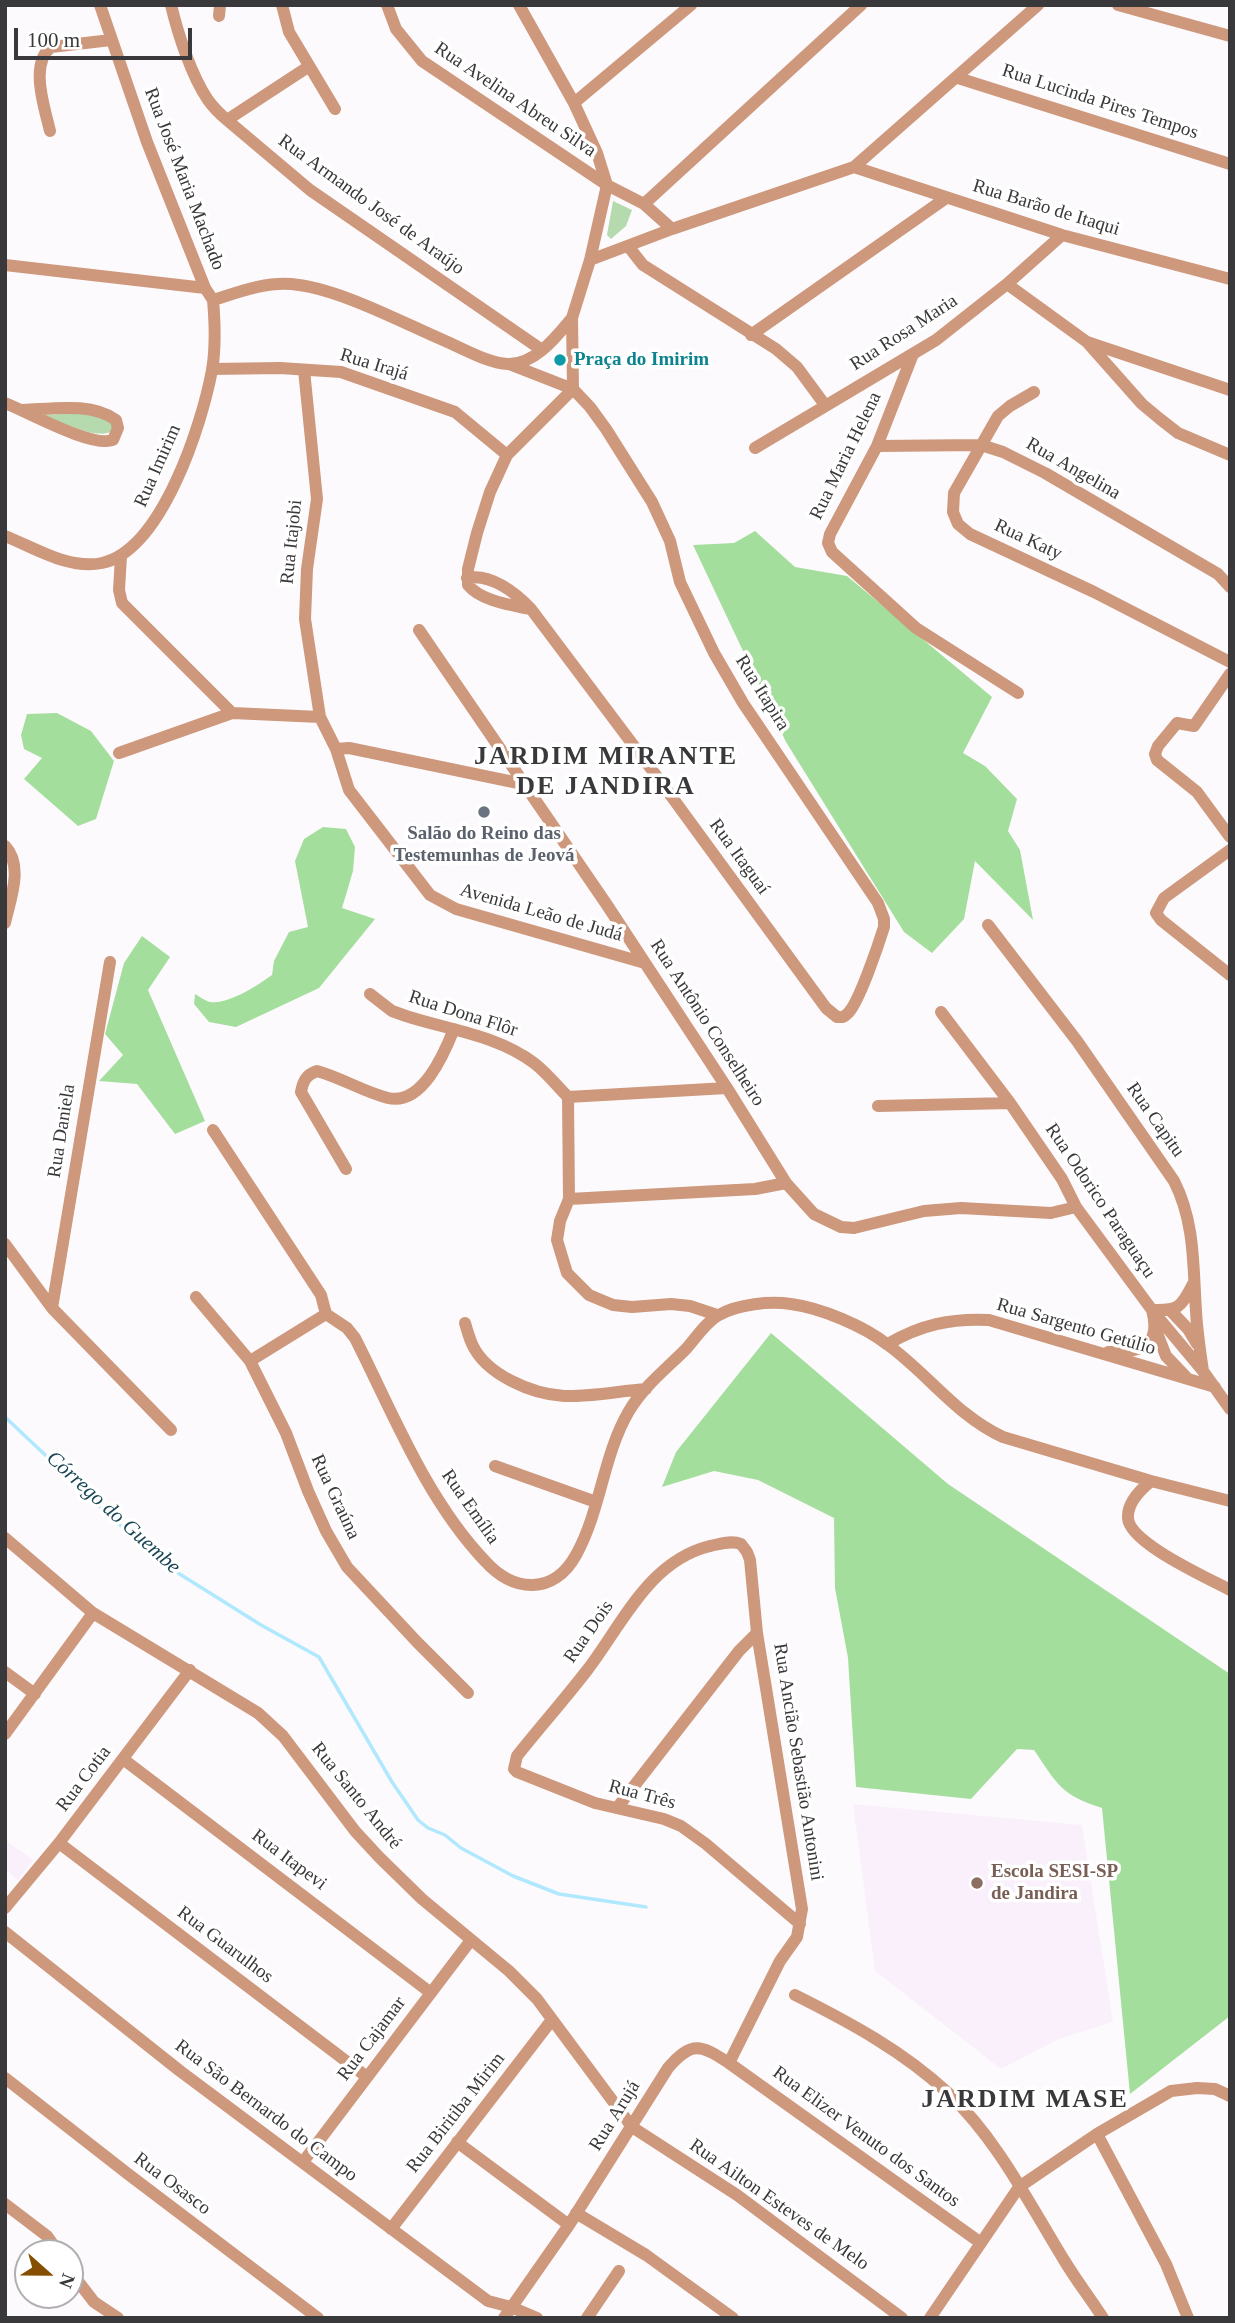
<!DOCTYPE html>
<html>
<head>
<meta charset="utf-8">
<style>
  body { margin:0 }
  #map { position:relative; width:1235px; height:2323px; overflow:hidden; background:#fdfafe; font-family:Georgia,serif }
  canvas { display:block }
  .frame { position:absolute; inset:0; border:7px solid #39383a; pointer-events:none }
  .north { position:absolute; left:14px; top:2239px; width:70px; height:70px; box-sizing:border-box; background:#fff; border:2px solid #b0afb0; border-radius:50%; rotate:111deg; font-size:19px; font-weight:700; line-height:28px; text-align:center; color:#39383a }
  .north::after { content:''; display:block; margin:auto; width:24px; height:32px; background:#864e00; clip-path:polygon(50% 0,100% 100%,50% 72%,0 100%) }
  .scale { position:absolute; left:14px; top:28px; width:178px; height:32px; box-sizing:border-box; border:4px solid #39383a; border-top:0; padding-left:9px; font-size:21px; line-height:24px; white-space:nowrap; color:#39383a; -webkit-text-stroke:5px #fff; paint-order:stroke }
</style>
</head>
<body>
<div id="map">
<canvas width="1235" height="2323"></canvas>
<div class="frame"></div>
<div class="north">N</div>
<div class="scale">100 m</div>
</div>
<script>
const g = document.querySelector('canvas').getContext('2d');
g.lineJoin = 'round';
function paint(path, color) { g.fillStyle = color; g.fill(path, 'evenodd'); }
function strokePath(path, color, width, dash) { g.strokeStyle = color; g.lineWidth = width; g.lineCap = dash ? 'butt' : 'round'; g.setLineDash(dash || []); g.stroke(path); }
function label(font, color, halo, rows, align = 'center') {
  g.font = font + ' Georgia,serif'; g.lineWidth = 7; g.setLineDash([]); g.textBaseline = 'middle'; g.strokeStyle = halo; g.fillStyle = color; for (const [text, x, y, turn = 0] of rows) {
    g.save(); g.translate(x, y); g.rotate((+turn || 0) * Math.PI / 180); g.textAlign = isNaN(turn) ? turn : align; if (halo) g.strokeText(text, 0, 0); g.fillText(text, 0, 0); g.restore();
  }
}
paint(new Path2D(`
  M853,1804L1082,1825L1113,2022L1059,2039L1001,2069L875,1971Z
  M5,1840L33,1860L18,1880L5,1869Z`), '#f9f0fc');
paint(new Path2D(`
  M613,201L632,210L626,226L611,239L607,235Z
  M77,413L94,415L112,422V431C98,441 60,421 44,415Z`), '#b4daae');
paint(new Path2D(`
  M755,531L795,567L847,576L992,697L963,753L985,766L1017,799L1008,831L1020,850L1033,920L975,861L964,919L932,953L904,932L786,742L693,545L734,543Z
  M57,713L91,731L114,761L96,819L78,826L24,779L42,758L24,749L21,735L27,714Z
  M323,827L346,829L355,847L353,871L342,908L375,919L319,988L236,1027L209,1022L194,1004L195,994C199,996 205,1001 210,1002C228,1005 258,985 272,975L274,961L289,932L308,927L295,861L304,839Z
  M142,936L170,957L148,990L205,1121L175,1134L137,1084L99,1081L123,1055L105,1034L124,963Z
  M771,1333L948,1484L1230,1674V2016L1130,2094L1102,1808C1061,1795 1057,1784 1034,1750L1017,1749L971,1799L856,1787L848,1658L835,1588L834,1518L758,1480L714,1471L662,1487L676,1452Z`), '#a4de9c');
strokePath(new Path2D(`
  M5,1417L113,1519L178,1573L261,1625L319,1657L392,1782L418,1820L428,1828L445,1835L461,1848L513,1876L559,1894L646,1907`), '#b0e8fd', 3.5);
strokePath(new Path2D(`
  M100,5L147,142L205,288L213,300
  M171,5C178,34 191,75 208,100C213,107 220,114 227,120
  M282,5L289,32L335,109
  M387,5L396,29L422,61L607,185L644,204L672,229
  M519,5L574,103L597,153L607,185L590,260L572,318L573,389
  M1118,5L1230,36
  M219,16L220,5
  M308,67L227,120L310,190L542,350
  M958,78L1230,164
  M574,103L691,5
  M50,131C45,109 29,64 51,47L111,40
  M854,167L1062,235L1230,279
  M644,204L861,5
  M628,246L643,265L776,349L797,367L825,405
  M590,260L672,229L854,167L1038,5
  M5,265L205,288
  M1007,284L1087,342L1142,404L1160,419L1178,433L1230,455
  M751,335L946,198
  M1087,342L1230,390
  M913,354L877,446L830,534L828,543L832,552L916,628L1018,693
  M212,369L280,368L341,372L455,412L507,455
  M304,370L317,499L307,569L305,619L320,717L336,749L349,790L430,895L456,909L645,963
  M1034,392L1010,406L998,416L954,493L953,512L958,524L970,534L1094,592L1230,662
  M5,403C28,412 92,448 113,440L118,428L116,420C91,402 52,409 23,410
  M877,446L981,445L1003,452L1045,473L1218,574L1230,587
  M755,448L936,340L1007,284L1062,235
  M5,536C35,548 69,570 102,563C162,550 202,424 212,370C216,347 215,323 213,300C239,292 264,282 291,284C338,288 399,321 443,340C462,348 487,363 508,364C535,365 557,336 572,318
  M121,556L119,590L122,603L232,713
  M467,578C491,573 516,593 531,609L658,778L826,1008L837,1017C842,1017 843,1018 847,1014C858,1006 879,943 884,927V919L878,903L743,703L714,653L680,582L670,541L652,502L606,429L590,407L573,389L509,364
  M530,609C511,605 481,601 468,585V569L477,533L490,492L507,455L573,389
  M419,630L607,905L727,1088L786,1183L814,1214L841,1227L854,1228L924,1211L961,1208L1051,1213L1076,1207
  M1230,674L1194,726L1177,723L1158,746L1155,754L1157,760L1197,792L1230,837
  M336,749L349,748L523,784
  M119,753L232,713L320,717
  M5,846C24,866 10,900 5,923
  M1230,850L1164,898L1156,913L1161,920L1230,975
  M988,925L1077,1041L1174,1181C1195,1222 1193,1266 1196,1311C1197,1331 1200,1351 1203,1371
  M370,994L392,1011L406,1016C449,1030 497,1035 534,1063C547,1073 557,1086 568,1097L569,1199L560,1221L557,1240L567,1273L589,1295L613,1305L632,1307L671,1304L690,1306L717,1315
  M941,1012L1010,1103L1062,1179L1076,1207L1152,1310L1203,1371L1230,1409
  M568,1097L727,1088
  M878,1106L1010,1103
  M213,1130L321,1295L326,1314L347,1328L355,1338C393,1413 426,1499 485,1561C514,1593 554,1595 576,1555C601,1510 603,1455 629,1411C643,1387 666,1369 686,1349C695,1339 707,1321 719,1315C738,1304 770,1301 791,1304C821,1308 864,1326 888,1345C928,1374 957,1416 1003,1437L1151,1481L1230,1501
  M346,1169L301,1092C303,1081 306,1075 317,1071C342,1078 364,1092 388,1098C422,1106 444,1054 454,1029
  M569,1199L755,1189L786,1183
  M5,1244L52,1308L171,1430
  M196,1297L250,1361L286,1433L308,1491L326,1531L347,1567L417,1642L468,1693
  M52,1308L110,962
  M1170,1310L1188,1329L1197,1344
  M465,1323C467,1330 469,1337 472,1344C486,1375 532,1394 564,1396C590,1397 619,1391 646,1389
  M1155,1328L1166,1356L1186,1377
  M888,1344C920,1325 951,1318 989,1320L1215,1387
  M1108,1352C1140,1353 1162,1347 1152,1310C1178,1311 1181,1308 1193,1284
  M250,1361L326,1314
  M495,1466L596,1502
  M1151,1481C1140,1490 1127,1503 1128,1518C1129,1543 1208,1578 1230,1590
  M5,1538L93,1613L258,1713L283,1736L355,1831L379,1857L422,1899L509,1971L537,1999L632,2127L737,2195L902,2318
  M5,1672L35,1694
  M5,1734L93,1613
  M123,1759L431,1993
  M617,1808L739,1651L757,1633
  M59,1843L367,2077
  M5,1908L59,1843L190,1670
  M5,1932L180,2071L488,2301L511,2307L537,2318
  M795,1995C849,2022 903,2051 948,2093C997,2139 1029,2203 1064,2260C1076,2280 1090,2298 1103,2318
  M729,2063L981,2243
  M5,2078L128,2174L318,2318
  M1097,2134L1166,2264L1188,2318
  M457,2142L569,2225
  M303,2162L471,1940
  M5,2204L47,2236L59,2253
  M576,2213L646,2255L733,2318
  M391,2229L551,2021
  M70,2271L94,2302L118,2318
  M504,2318L569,2225L668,2068C692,2040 701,2045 729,2063L780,1961L797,1937L802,1909L757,1633L750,1560L747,1552L741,1544C731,1540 720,1544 710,1546C649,1561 623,1623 588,1669C565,1699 540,1727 517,1756L514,1769L517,1772L595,1803L664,1819L681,1826L706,1844L800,1924
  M587,2318L619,2271
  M930,2318L1019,2187L1097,2134L1171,2091L1197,2088L1215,2089L1230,2096`), '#cd987b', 12);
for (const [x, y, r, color] of [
  [560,360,7,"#0f9aa8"],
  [484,812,7,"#6b7280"],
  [977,1883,7,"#8d6e63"]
]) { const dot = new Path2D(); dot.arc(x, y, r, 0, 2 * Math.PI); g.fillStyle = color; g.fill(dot); strokePath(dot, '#fff', 2.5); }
label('19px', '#39383a', '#fff', [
  ["Rua Avelina Abreu Silva",515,100,34],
  ["Rua Lucinda Pires Tempos",1100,102,18],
  ["Rua José Maria Machado",184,179,69],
  ["Rua Armando José de Araújo",371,205,36],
  ["Rua Barão de Itaqui",1046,208,17],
  ["Rua Rosa Maria",904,333,-33],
  ["Rua Irajá",374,365,17],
  ["Rua Maria Helena",846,456,-64],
  ["Rua Imirim",158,466,-66],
  ["Rua Angelina",1073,469,30],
  ["Rua Katy",1028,540,25],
  ["Rua Itajobi",292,542,-84],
  ["Rua Itapira",762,693,58],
  ["Rua Itaguaí",739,857,54],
  ["Avenida Leão de Judá",541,913,16],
  ["Rua Dona Flôr",463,1014,18],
  ["Rua Antônio Conselheiro",707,1023,57],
  ["Rua Capitu",1155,1120,55],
  ["Rua Daniela",62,1131,-81],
  ["Rua Odorico Paraguaçu",1100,1201,56],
  ["Rua Sargento Getúlio",1076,1327,16],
  ["Rua Graúna",335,1497,65],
  ["Rua Emília",470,1507,55],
  ["Rua Dois",589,1632,-55],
  ["Rua Ancião Sebastião Antonini",798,1762,81],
  ["Rua Cotia",84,1779,-53],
  ["Rua Três",642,1795,15],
  ["Rua Santo André",356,1796,51],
  ["Rua Itapevi",289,1860,37],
  ["Rua Guarulhos",225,1945,37],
  ["Rua Cajamar",372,2039,-53],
  ["Rua São Bernardo do Campo",266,2111,37],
  ["Rua Biritiba Mirim",456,2113,-52],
  ["Rua Arujá",615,2116,-58],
  ["Rua Elizer Venuto dos Santos",866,2137,36],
  ["Rua Osasco",172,2184,37],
  ["Rua Ailton Esteves de Melo",779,2205,35]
]);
label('bold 19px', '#0d838f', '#fff', [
  ["Praça do Imirim",574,360]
], 'left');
label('bold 19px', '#5b616d', '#fff', [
  ["Salão do Reino das",484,834],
  ["Testemunhas de Jeová",484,856]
]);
label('bold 19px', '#785e54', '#fff', [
  ["Escola SESI-SP",991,1872],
  ["de Jandira",991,1894]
], 'left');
label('italic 21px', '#194655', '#fff', [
  ["Córrego do Guembe",113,1513,42]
]);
g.letterSpacing = '2px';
label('bold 26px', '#39383a', '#fff', [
  ["JARDIM MIRANTE",606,757],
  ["DE JANDIRA",606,787],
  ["JARDIM MASE",1025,2100]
]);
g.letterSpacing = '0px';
</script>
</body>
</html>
